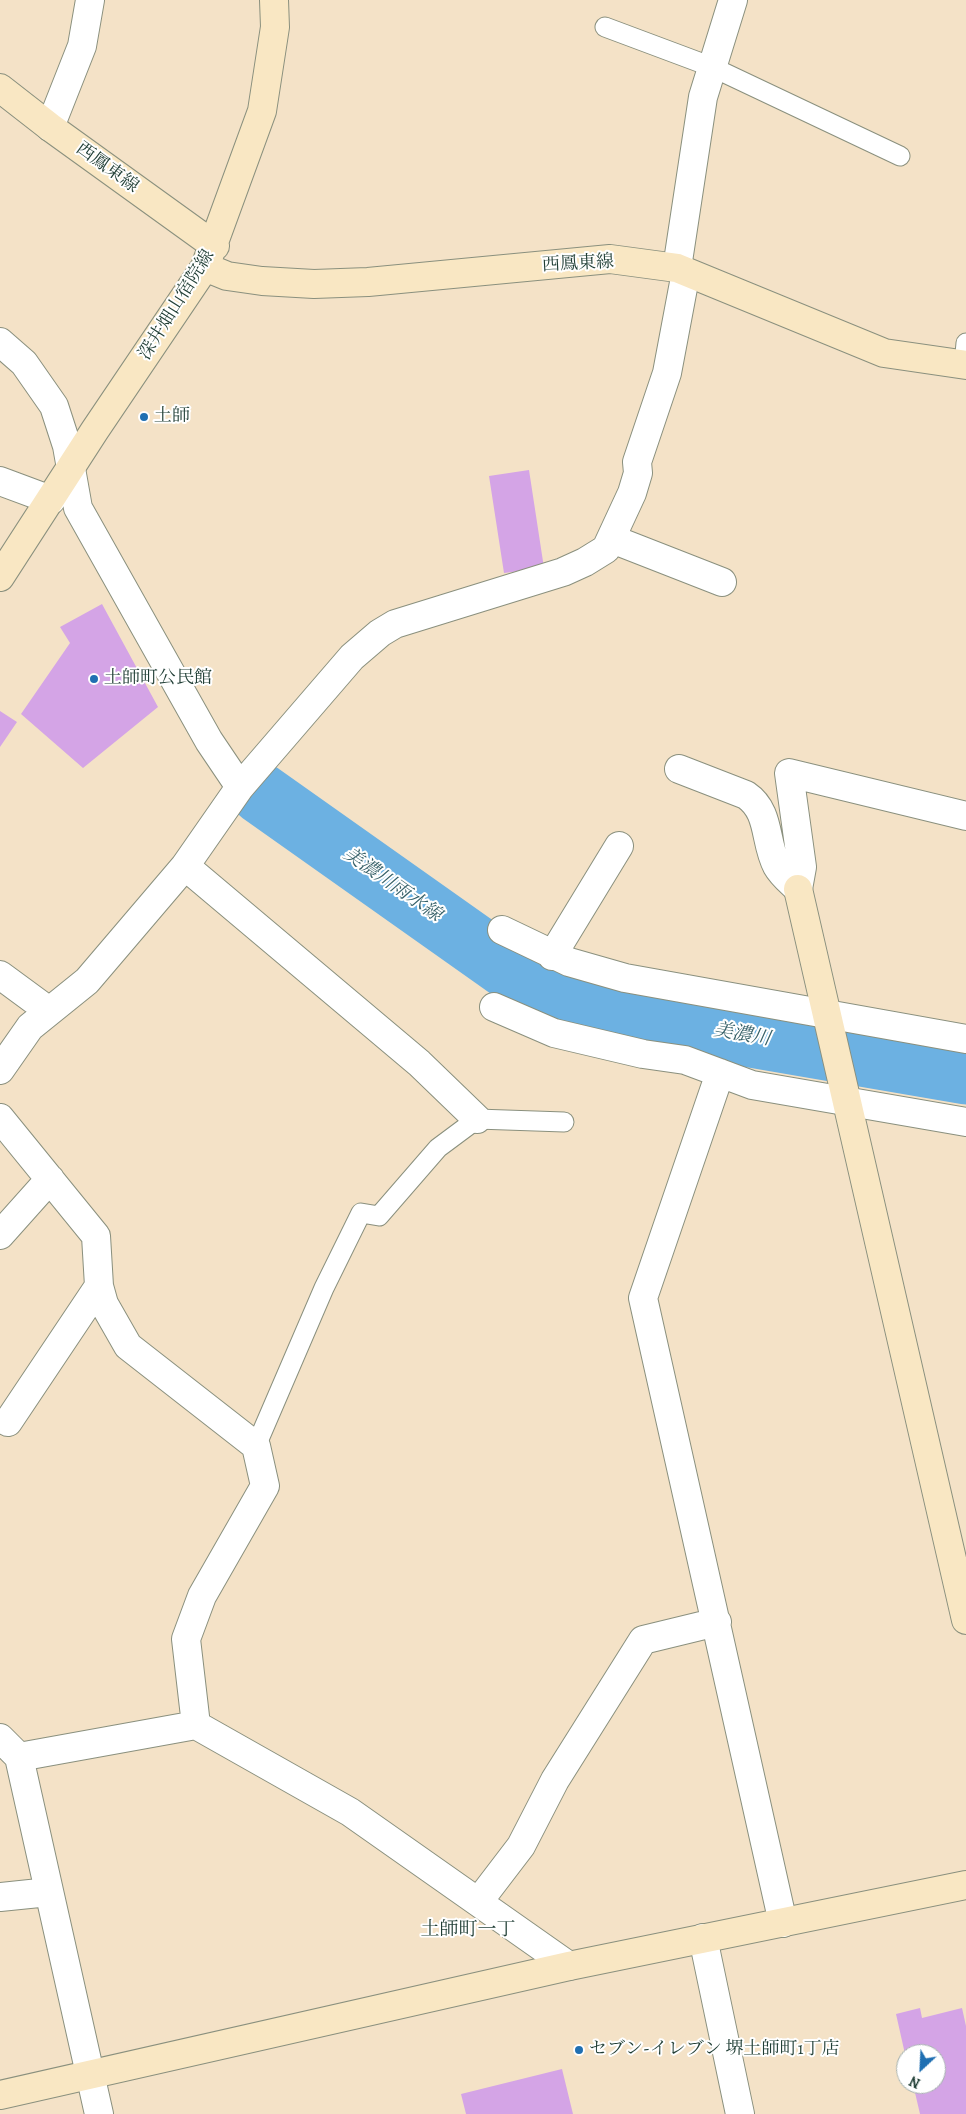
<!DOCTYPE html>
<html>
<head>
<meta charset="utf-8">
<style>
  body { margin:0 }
  #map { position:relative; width:966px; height:2114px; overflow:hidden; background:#f4e2c7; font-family:Alegreya,serif }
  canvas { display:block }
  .north { position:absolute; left:896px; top:2044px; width:50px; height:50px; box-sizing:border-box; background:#fff; border:1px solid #a5b1ae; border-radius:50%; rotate:205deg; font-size:14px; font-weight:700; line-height:20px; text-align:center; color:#1f3d34 }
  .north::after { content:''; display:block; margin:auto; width:18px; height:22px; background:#1f6fb2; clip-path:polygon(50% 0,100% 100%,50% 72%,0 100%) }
</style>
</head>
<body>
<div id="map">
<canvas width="966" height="2114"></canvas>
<div class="north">N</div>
</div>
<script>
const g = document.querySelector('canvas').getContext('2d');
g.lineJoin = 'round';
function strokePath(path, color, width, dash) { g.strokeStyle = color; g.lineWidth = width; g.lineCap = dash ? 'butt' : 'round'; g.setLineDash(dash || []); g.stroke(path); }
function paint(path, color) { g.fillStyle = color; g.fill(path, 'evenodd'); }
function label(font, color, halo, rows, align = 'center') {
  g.font = font + ' Alegreya,"Noto Serif JP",serif'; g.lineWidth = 4; g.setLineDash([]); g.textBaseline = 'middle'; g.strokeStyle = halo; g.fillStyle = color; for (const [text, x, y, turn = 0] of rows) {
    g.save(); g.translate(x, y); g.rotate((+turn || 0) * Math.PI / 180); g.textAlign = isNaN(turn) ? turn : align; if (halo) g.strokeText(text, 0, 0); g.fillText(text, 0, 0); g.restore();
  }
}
strokePath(new Path2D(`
  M260,793L513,972L549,992L599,1011L966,1074`), '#6cb1e2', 61);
paint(new Path2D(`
  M529,470L544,568L504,573L489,476Z
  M102,604L158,707L83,768L21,714L70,643L60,627Z
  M0,711L17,722L0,747Z
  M920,2008L922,2018L962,2008L966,2026V2114H920L913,2084H936V2054H905L896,2014Z
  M562,2069L573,2114H466L461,2094Z`), '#d4a4e6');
const lane = new Path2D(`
  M605,27L712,67L900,156
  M964,365L966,343
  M256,1446L324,1288L361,1213L379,1216L438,1148L477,1119L564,1122`);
const street = new Path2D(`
  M50,127L82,46L90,0
  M677,268L703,97L733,0
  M0,342L24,363L54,406L67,446L78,508L209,741L240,787
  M0,481L51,500
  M612,539L722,582
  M679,769L746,795C771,812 764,842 777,866C782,875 791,882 798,889
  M185,866L419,1063L477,1119
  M798,889L802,867L789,773L966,816
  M502,930L569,962L625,978L966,1039
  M552,956L619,846
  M0,975L49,1011
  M494,1007L554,1033L643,1054L685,1060L752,1085L966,1122
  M0,1070L30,1027L87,981L185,866L240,787L352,657L380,633L395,624L563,572L585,562L606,549L632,493L638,473L637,462L667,373L686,272
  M720,1073L643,1298L783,1923
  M0,1118L96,1236L99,1286L104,1304L128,1346L256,1446L265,1486L202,1596L186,1639L196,1725
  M0,1235L50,1179
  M8,1422L99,1286
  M0,1738L19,1757L99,2114
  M19,1757L196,1725L350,1812L569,1966
  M0,1897L49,1892
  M479,1901L521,1846L555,1780L643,1640L717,1622
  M703,1938L740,2114`);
const secondary = new Path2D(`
  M0,88L50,127L215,246
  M205,267L227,276L262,281L314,284L368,282L610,259L677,268L884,353L966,365
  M0,577L95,430L205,267L262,111L275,27L274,0
  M798,889L966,1620
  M0,2095L569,1966L966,1885`);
strokePath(lane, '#8a907e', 21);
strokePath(street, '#8a907e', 30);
strokePath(secondary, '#8a907e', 30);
strokePath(lane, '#fff', 19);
strokePath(street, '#fff', 28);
strokePath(secondary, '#f9e7c3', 28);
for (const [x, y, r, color] of [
  [144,417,5,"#1f6fb2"],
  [94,679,5,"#1f6fb2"],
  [579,2050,5,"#1f6fb2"]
]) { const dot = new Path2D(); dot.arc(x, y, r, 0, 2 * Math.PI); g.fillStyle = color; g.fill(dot); strokePath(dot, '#fff', 2); }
label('18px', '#1f3d34', '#fff', [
  ["西鳳東線",107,168,36],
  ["西鳳東線",578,264,-3],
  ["深井畑山宿院線",177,305,-58]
]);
label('18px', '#1f3d34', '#fff', [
  ["土師",154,417],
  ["土師町公民館",104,679],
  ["セブン-イレブン 堺土師町1丁店",589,2050]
], 'left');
label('italic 19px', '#366068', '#fff', [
  ["美濃川雨水線",392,885,35],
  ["美濃川",742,1035,10]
]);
label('19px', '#1f3d34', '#fff', [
  ["土師町一丁",468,1930]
]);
</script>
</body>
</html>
